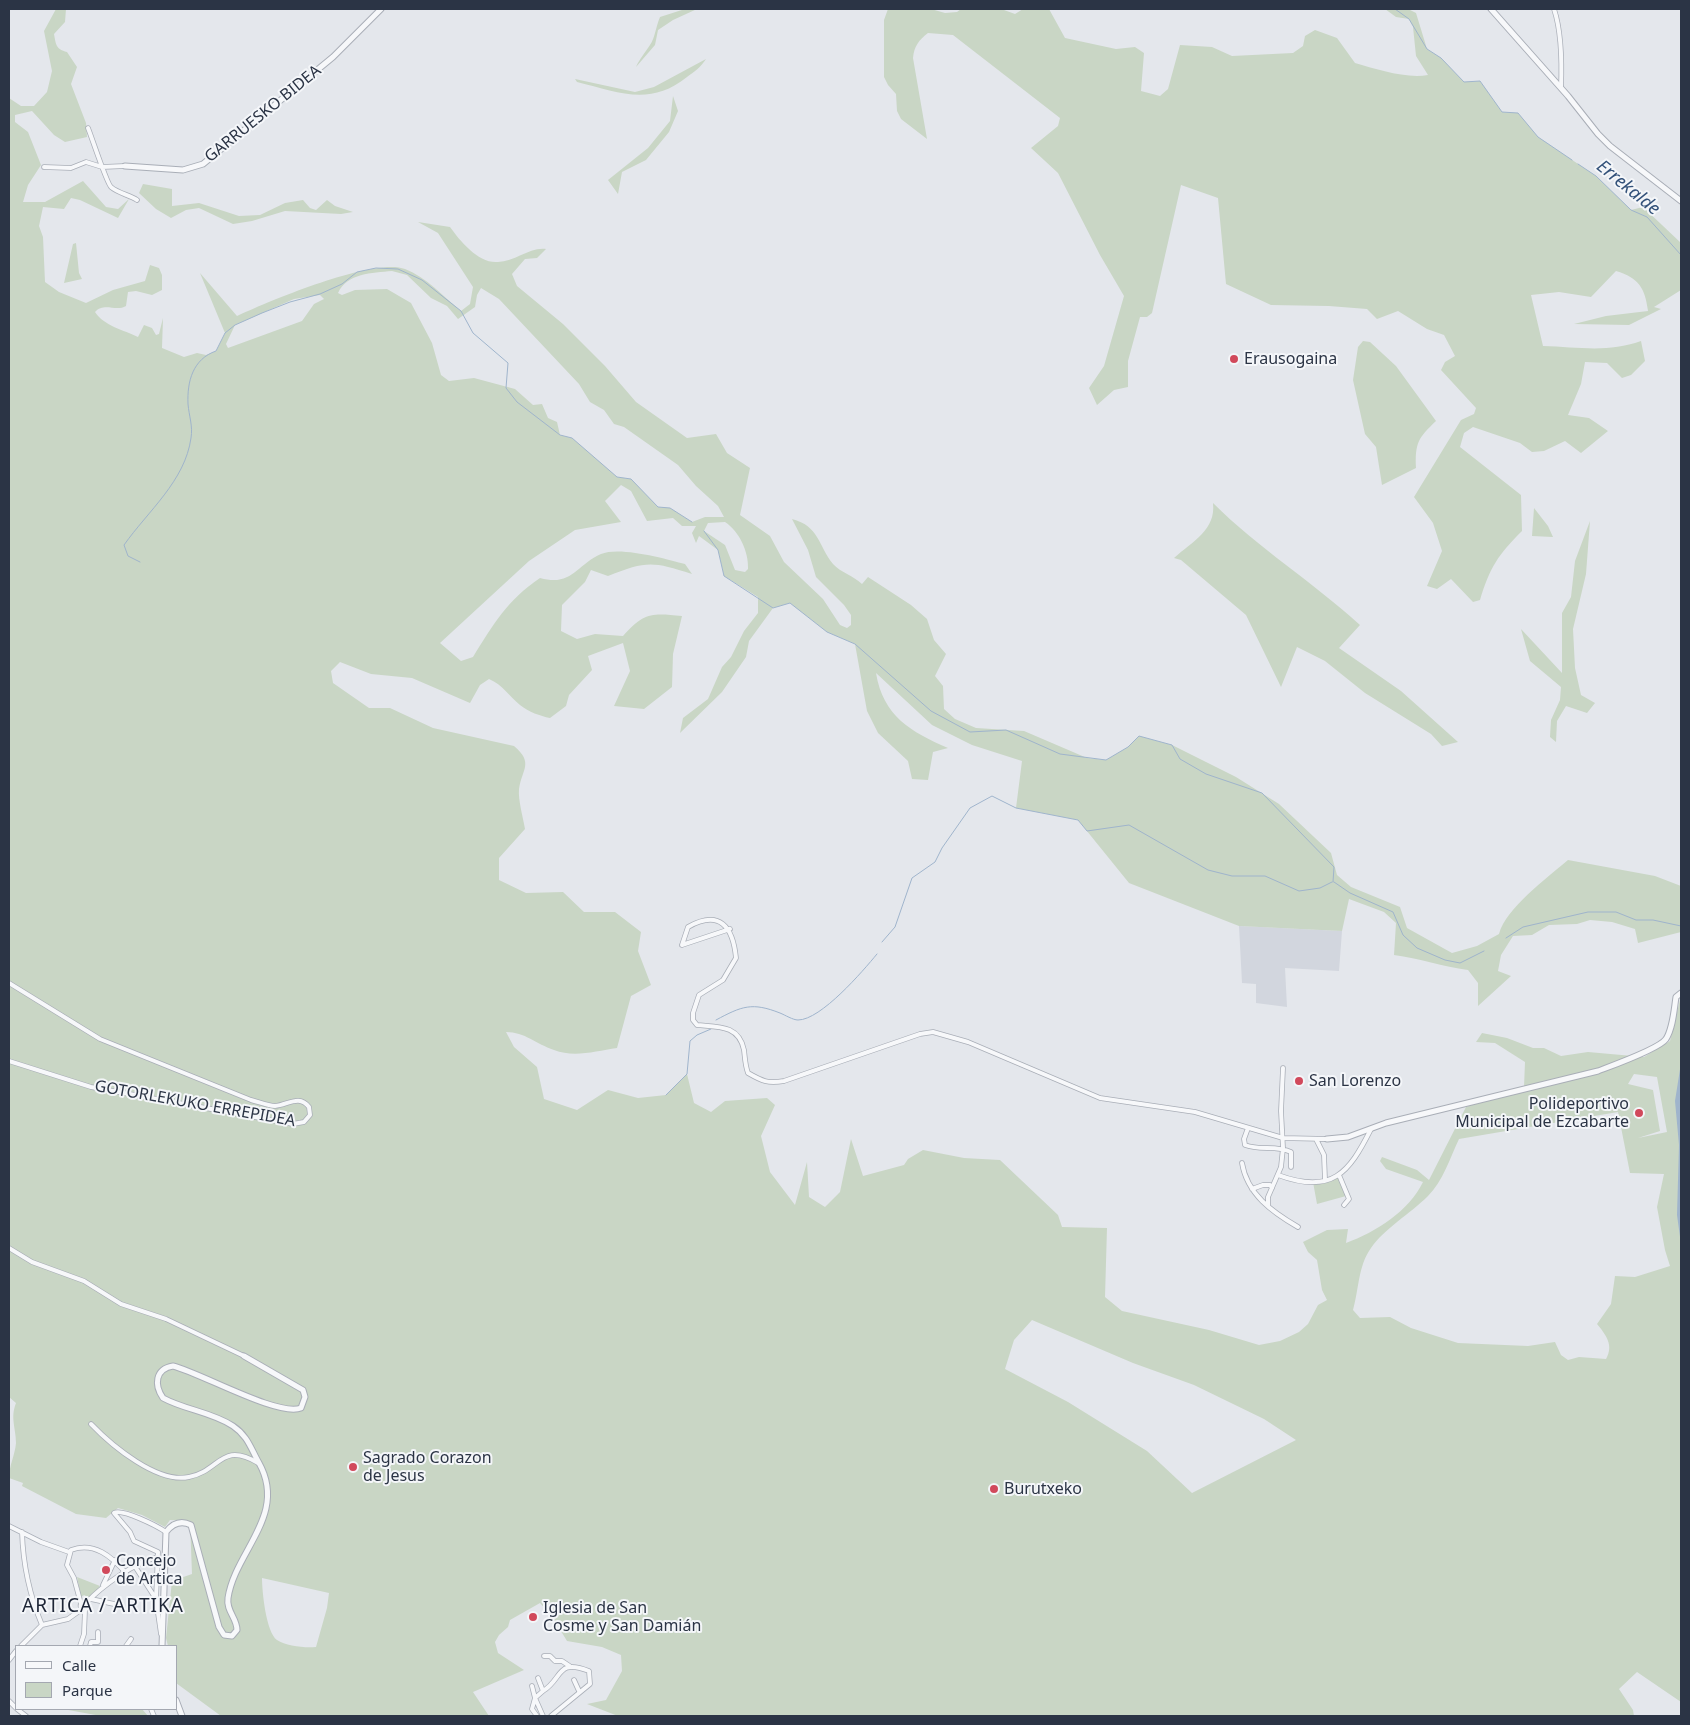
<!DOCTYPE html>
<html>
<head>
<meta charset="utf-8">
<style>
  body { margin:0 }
  #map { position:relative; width:1690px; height:1725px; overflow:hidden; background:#e4e7ec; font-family:"Noto Sans",sans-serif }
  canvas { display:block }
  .frame { position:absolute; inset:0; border:10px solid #2b3445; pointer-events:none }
  .legend { position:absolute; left:15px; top:1645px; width:162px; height:65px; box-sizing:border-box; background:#f4f6f9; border:1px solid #a4a8b1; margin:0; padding:6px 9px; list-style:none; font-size:15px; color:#2b3445 }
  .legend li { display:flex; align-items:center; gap:10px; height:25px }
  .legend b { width:25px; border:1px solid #a4a8b1 }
</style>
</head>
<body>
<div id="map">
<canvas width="1690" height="1725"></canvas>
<div class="frame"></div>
<ul class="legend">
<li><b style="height:6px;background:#f7f8fa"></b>Calle</li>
<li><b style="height:14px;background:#c9d6c5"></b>Parque</li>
</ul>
</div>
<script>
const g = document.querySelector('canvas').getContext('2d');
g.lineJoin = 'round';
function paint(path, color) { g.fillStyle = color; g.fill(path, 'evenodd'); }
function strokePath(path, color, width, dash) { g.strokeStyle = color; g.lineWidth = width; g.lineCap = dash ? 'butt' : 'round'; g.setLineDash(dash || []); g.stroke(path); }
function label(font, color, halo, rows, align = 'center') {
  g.font = font + ' "Noto Sans",sans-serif'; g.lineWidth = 4; g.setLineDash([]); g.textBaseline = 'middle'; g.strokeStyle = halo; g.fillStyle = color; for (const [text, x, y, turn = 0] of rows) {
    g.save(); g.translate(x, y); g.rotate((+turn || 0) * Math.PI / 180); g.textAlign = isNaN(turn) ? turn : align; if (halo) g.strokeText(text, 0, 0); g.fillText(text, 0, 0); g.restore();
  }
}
paint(new Path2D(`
  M1239,926L1342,931L1339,971L1285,968L1287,1007L1256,1003V984L1242,983Z`), '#d2d6de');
paint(new Path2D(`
  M56,9H66L65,22L54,34C56,45 56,49 67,52L77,67L71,84L86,123L87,137L65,142L54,135L32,111L15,115V122L28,132L41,165L28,185L23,202H45L83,181L106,207L118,209L129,199L118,218L80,200L71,198L64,209L43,207L39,226L43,237L45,282L59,292L86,303L113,290L145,281L150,265L159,268L162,275V290L152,295L136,291L128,292L126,306C116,312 104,302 95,312C104,326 124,330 138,337L144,325L152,328L156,335L159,334L163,318L162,348L184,357L197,353L206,355L216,351L225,333L200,273L237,316C269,301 374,257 405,269C426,277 444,297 461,311L470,304L473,287L438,233L418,222L450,227C460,241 479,264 498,262C515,262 529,247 546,249L537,258L525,259L512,274L517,286L563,324L605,366L636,402L687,438L716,434L727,453L750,468L740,515L770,536L784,562L823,599L840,625L847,628L851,625V615L844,605L816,577L808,550L792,519C819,526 818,545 833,564C840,572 854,576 862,584L868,577L911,605L927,619L934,640L946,654L935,676L943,686L944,709L955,719L976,728L1024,731L1087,758L1106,760L1128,747L1139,736L1172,745L1236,777L1279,804L1331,853L1337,875L1351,887L1400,907L1407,928L1452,953L1477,946L1499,934C1506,908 1547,878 1568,860L1655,876L1681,886V932L1638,943L1635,929L1612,922L1590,920L1577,924L1549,925L1532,935L1513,936L1501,955L1498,971L1511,976L1478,1006V983L1468,970C1443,967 1419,958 1394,955L1396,923L1384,912L1349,899L1342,931L1239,926L1129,883L1078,820L1016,808L1022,761L972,745L932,725L876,673C883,716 911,732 948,748L933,752L928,780L912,779L908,761L878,733L867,711L855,644L827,632L790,603L773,608L749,641L746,657L722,692L680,733L683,718L708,699L722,667L731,657L744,631L758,613V597L724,576L718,550L699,536L696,543L692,533L696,526H682L673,518L647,521L631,491L621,485L605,501L621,522L575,530L529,561L440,643L461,661L473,657C493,625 507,600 540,578C572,587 576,565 601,554C620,546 666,559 685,564L692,574C652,561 646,561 608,576L591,570L585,582L562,605L561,631L577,639L595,634L623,636C644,612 652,613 682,616L673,654L672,687L644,709L614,706L630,671L623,643L588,656L592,670L569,695L566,706L550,718C540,716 529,712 520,705C509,696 503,685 489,679L480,685L470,703L412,678L371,674L340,662L331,671L333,683L369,708H390L433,728L514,746C534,763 522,769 519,789C518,800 523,817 525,829L499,858V880L526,893L563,892L584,912H615L641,932L638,951L651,985L631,996L617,1048C596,1051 574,1058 554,1050C536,1044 525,1032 506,1032L514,1047L537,1067L544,1099L577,1110L608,1090L638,1098L666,1095L687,1074L694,1103L711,1112L725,1101L767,1098L775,1105L761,1136L770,1172L795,1205L807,1162L809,1197L825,1207L840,1192L851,1139L863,1176L904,1165L908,1159L923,1150L964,1158L1000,1160L1058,1215L1062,1227L1107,1228L1105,1297L1122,1311L1209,1330L1259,1345L1280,1341L1299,1332L1308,1324L1318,1305L1327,1300L1322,1290L1317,1260L1308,1252L1303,1242L1327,1230L1348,1229L1346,1243C1376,1232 1409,1211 1423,1182L1386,1169L1380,1161L1382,1157L1417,1170L1429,1180L1466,1107L1524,1087L1525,1062L1495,1043L1476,1042L1482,1033L1507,1038L1533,1048H1544L1561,1056L1588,1052L1644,1057L1670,1041L1681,996V1702L1637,1672L1619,1689L1633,1710L1634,1716H618L587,1704L606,1700L622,1671L621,1655L602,1647L567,1641L553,1618L540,1603L510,1620L508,1627L499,1635L495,1642L498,1653L524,1670L473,1692L489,1716H221L176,1683V1646H168L166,1638L172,1581L192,1574L190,1521L170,1520L165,1527L142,1515L118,1508L106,1518L76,1514L22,1486L23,1483L9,1478C9,1466 15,1455 16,1443C16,1428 10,1418 16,1403L9,1397V98L21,106H34L47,92L52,71L44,31ZM392,271L407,275L431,298L447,306L458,319L475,307L477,295L481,288L499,299L579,384L590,402L604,410L614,424L624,427L678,465L696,486L718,506L724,517H705L692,522L670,508L658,507L631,479L617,477L572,438L560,435L557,422L548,418L542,404L533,405L515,389L474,378L449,381L441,375L432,343L411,303L387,289L355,290L342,295L338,293C347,273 372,273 392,271ZM320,295L324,299L314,304L302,321L228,348L226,344L235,325L294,299ZM725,522C739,531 749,552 748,569L745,572L735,570L725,545L704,531L708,523ZM1634,1074L1657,1077L1667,1132L1638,1138L1660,1131L1653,1090L1628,1084ZM1618,1112L1630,1173L1664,1174L1657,1207L1665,1250L1670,1266L1635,1277L1615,1276L1611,1304L1597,1324C1606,1335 1614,1345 1606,1359L1579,1357L1568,1360L1561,1355L1555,1342L1528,1346L1458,1343L1411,1328L1390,1317L1360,1318L1353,1310C1359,1289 1358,1266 1371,1248C1384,1229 1411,1213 1428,1196C1443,1181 1450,1158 1459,1139ZM1032,1320L1133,1363L1194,1385L1264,1419L1296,1440L1192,1493L1147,1451L1068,1402L1005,1369L1014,1340ZM262,1578L329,1593L327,1608L316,1647C304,1648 286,1646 277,1640C266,1632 262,1591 262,1578Z
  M685,9H697L673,20L658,30L655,45L636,67C640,58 645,53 650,45C655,38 656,26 660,17Z
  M888,9H931L945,13L957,12L961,9H991L1004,10L1015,14L1023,9H1049L1065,38L1116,49L1135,47L1144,53L1141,91L1160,96L1168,89L1180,45L1212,47L1232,56L1293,53L1303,46L1305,36L1315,30L1337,38L1355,63C1376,69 1406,79 1428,75L1416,56L1413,27L1409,19L1396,17L1385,9H1408L1416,13L1427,49L1441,58L1464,82L1480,81L1502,112L1518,113L1538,137L1596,176L1631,210L1643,207L1681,243V290L1654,307L1661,309L1629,325L1574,324L1606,316L1648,311C1645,288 1639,278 1616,271L1591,297L1559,292L1531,295L1543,346C1578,347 1608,353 1641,341L1645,361L1631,375L1622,378L1607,363L1585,362L1581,384L1568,415L1589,418L1608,431L1581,453L1565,441L1544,451L1532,452L1520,443L1473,427L1464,433L1460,447L1521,495L1522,531C1498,555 1490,567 1480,600L1473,602L1451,579L1437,589L1427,586L1442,551L1433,523L1414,497L1461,420L1474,414L1476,408L1441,370L1445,362L1455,356L1444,335L1427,329L1398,311L1377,319L1367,309L1329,306L1271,305L1226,284L1218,198L1181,185L1152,313L1147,317H1140L1128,361V387L1114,390L1097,405L1089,388L1104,366L1124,296L1100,255L1058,173L1031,148L1058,126L1060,118L953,35L928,33C919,40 914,46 913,58L927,139L901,119L897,111L896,94L888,85L884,77V20Z
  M706,59C701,67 694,72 687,77C650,107 618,92 577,82L575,79L635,92L654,87Z
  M673,96L678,111L669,132L646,160L622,172L618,194L608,180L648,148L670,121Z
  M143,184L172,189V206L199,203L239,216L260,215L285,203L303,200L310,208L316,210L327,200L335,206L353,212L341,214L285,211L252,221L233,224L199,208L186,210L171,218L156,209L139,193Z
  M76,243L79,273L82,279L64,283L73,244Z
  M1363,341L1370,342L1396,366L1436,421C1418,438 1415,443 1416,468L1382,485L1376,447L1365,434L1353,380L1358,347Z
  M1213,503C1258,548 1313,582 1360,625L1339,648L1401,691L1458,742L1442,746L1431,734L1365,693L1325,661L1297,647L1281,687L1246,615L1181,560L1174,558C1193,541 1216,530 1213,503Z
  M1534,508L1548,526L1553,537L1532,536Z
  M1590,521L1586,574L1573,629L1575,668L1581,695L1595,703L1587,713L1566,706L1557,721L1556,742L1550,737L1551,720L1560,700L1561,687L1530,661L1521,629L1562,673V613L1571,597L1575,561Z
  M1338,1176L1346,1196L1317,1204L1313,1182Z
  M77,1577L100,1586L90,1598L84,1595L81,1597Z
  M63,1709H142L148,1716H101Z`), '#c9d6c5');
paint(new Path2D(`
  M1681,1063V1244L1677,1215L1679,1145L1675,1101Z`), '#9fb4cc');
strokePath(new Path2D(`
  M1395,9L1409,19L1427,49L1441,58L1464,82L1480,81L1502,112L1518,113L1538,137L1572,160
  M1578,164L1596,176L1631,210L1647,217L1681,255
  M704,531L718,550L724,576L773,608L790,603L827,632L855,644L931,711L970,732L1006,730L1060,754L1106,760L1128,747L1139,736L1172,745L1180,759L1206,774L1262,793L1334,867L1333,882
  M140,562L128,556L124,545C148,511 185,481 191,438C193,426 189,416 188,404C187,381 193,359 216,351L225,333L235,325L262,313L290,302L320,294L342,284L357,272L376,268L398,269L422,280L461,311L473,333L508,363L506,388L517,402L560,435L572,438L617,477L631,479L658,507L670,508L692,522
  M1334,882L1350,893L1393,912L1403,935L1417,948L1445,960L1460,963L1484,951
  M1506,938L1523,927L1588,912H1616L1636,920H1653L1681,926
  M882,942L895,927L912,878L935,862L942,848L970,808L992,796L1016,808L1078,820L1087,831L1129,825L1208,870L1232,876H1265L1299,891L1320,888L1332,882
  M716,1020C742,1006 752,1002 780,1013C785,1015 793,1020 798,1020C821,1020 863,971 877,954
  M666,1095L687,1074L690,1041L697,1035L711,1029`), '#9fb4cc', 1);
const minor = new Path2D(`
  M1554,9C1562,33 1562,62 1561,88
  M88,128C92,138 107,184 111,187C118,193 129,195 137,200
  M44,167L71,168L86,162L102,167L125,166
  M682,945L688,927C720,909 733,927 736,958L723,980L699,995L693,1013V1020L697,1025C716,1027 739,1024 744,1050C745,1058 745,1065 748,1073C762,1081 768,1084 784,1081L920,1034L933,1032L968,1042L1100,1098L1195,1112L1283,1138L1327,1139
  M682,945L730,929
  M9,983L100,1039L251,1100C259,1102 268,1106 275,1106C288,1105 299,1094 309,1107L310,1115L304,1122L293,1124L91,1087L9,1061
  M1248,1128L1244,1139L1245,1145C1260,1151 1276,1145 1291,1152V1167
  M1316,1139L1324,1155L1325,1180
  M1242,1163C1247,1194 1272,1212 1298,1227
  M1278,1175C1332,1195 1349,1173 1371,1129
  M1339,1175L1349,1199L1344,1205
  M1252,1189L1263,1185H1270L1272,1188
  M1268,1206V1197L1281,1167L1283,1148L1281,1111L1283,1068
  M9,1248L32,1262L84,1281L121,1304L166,1319L244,1356
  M91,1424C112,1446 158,1484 189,1477C220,1471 221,1441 258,1463
  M9,1526L41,1542L69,1552
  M22,1532C23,1565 29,1594 42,1625
  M136,1568L156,1599
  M103,1585L115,1560
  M91,1599L114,1604
  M80.5 1606a3.5 3.5 0 1 1 7 0a3.5 3.5 0 1 1-7 0Z
  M86,1603C102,1586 135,1562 158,1557
  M81,1604L74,1578L67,1565L71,1550C94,1541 112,1557 126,1573
  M161,1634L156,1599L158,1552L134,1541L130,1532L114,1513C122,1508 157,1526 166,1532
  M21,1646L42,1625L68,1619L82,1609
  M80,1646L84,1634L85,1610
  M90,1646L91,1642H98V1632
  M126,1646L131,1639
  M544,1656H550L555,1661H562L571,1667
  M9,1660L16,1651
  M538,1678L543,1691L535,1698L543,1716
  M574,1680L579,1691
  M532,1686L535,1698L532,1709L537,1716
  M543,1691C563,1679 556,1658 589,1671L590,1684L551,1716
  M9,1701L16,1708
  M17,1709L26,1716
  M151,1709L154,1716`);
const tertiary = new Path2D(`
  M1491,9L1568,96L1598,134L1610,146L1681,201
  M125,166L183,170L203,164L333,57L381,9
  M1327,1139L1348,1137L1386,1123L1598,1071C1611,1066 1659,1049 1666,1039C1673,1028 1674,1010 1676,997L1681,993
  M162,1646L166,1532C173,1523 181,1520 191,1525L219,1627L224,1635L232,1636L237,1630C237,1618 226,1611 228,1598C235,1551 288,1515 259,1463C251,1449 248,1436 233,1426C212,1412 185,1410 163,1398C154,1385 155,1369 173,1366C201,1373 278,1417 301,1408L305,1397L303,1390L244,1356
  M176,1700L182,1716`);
strokePath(minor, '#a9aeb7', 5.5);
strokePath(tertiary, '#a9aeb7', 7);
strokePath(minor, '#f7f8fa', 4);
strokePath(tertiary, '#f7f8fa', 5);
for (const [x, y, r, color] of [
  [1234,359,5,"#d1495b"],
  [1299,1081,5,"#d1495b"],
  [1639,1113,5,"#d1495b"],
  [353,1467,5,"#d1495b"],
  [994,1489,5,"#d1495b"],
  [106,1570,5,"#d1495b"],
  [533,1617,5,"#d1495b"]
]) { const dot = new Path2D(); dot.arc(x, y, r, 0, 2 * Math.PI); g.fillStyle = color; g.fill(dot); strokePath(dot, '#f4f6f9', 2); }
label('16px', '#2b3445', '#f4f6f9', [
  ["GARRUESKO BIDEA",263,114,-39],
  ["GOTORLEKUKO ERREPIDEA",195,1104,10]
]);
label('16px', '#2b3445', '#f4f6f9', [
  ["Erausogaina",1244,359],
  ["San Lorenzo",1309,1081],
  ["Polideportivo",1629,1104,"right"],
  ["Municipal de Ezcabarte",1629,1122,"right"],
  ["Sagrado Corazon",363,1458],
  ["de Jesus",363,1476],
  ["Burutxeko",1004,1489],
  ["Concejo",116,1561],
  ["de Artica",116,1579],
  ["Iglesia de San",543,1608],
  ["Cosme y San Damián",543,1626]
], 'left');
label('italic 18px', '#34527a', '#f4f6f9', [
  ["Errekalde",1628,188,39]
]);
g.letterSpacing = '1px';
label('19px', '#1d2536', '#f4f6f9', [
  ["ARTICA / ARTIKA",103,1607]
]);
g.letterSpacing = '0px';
</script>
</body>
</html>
